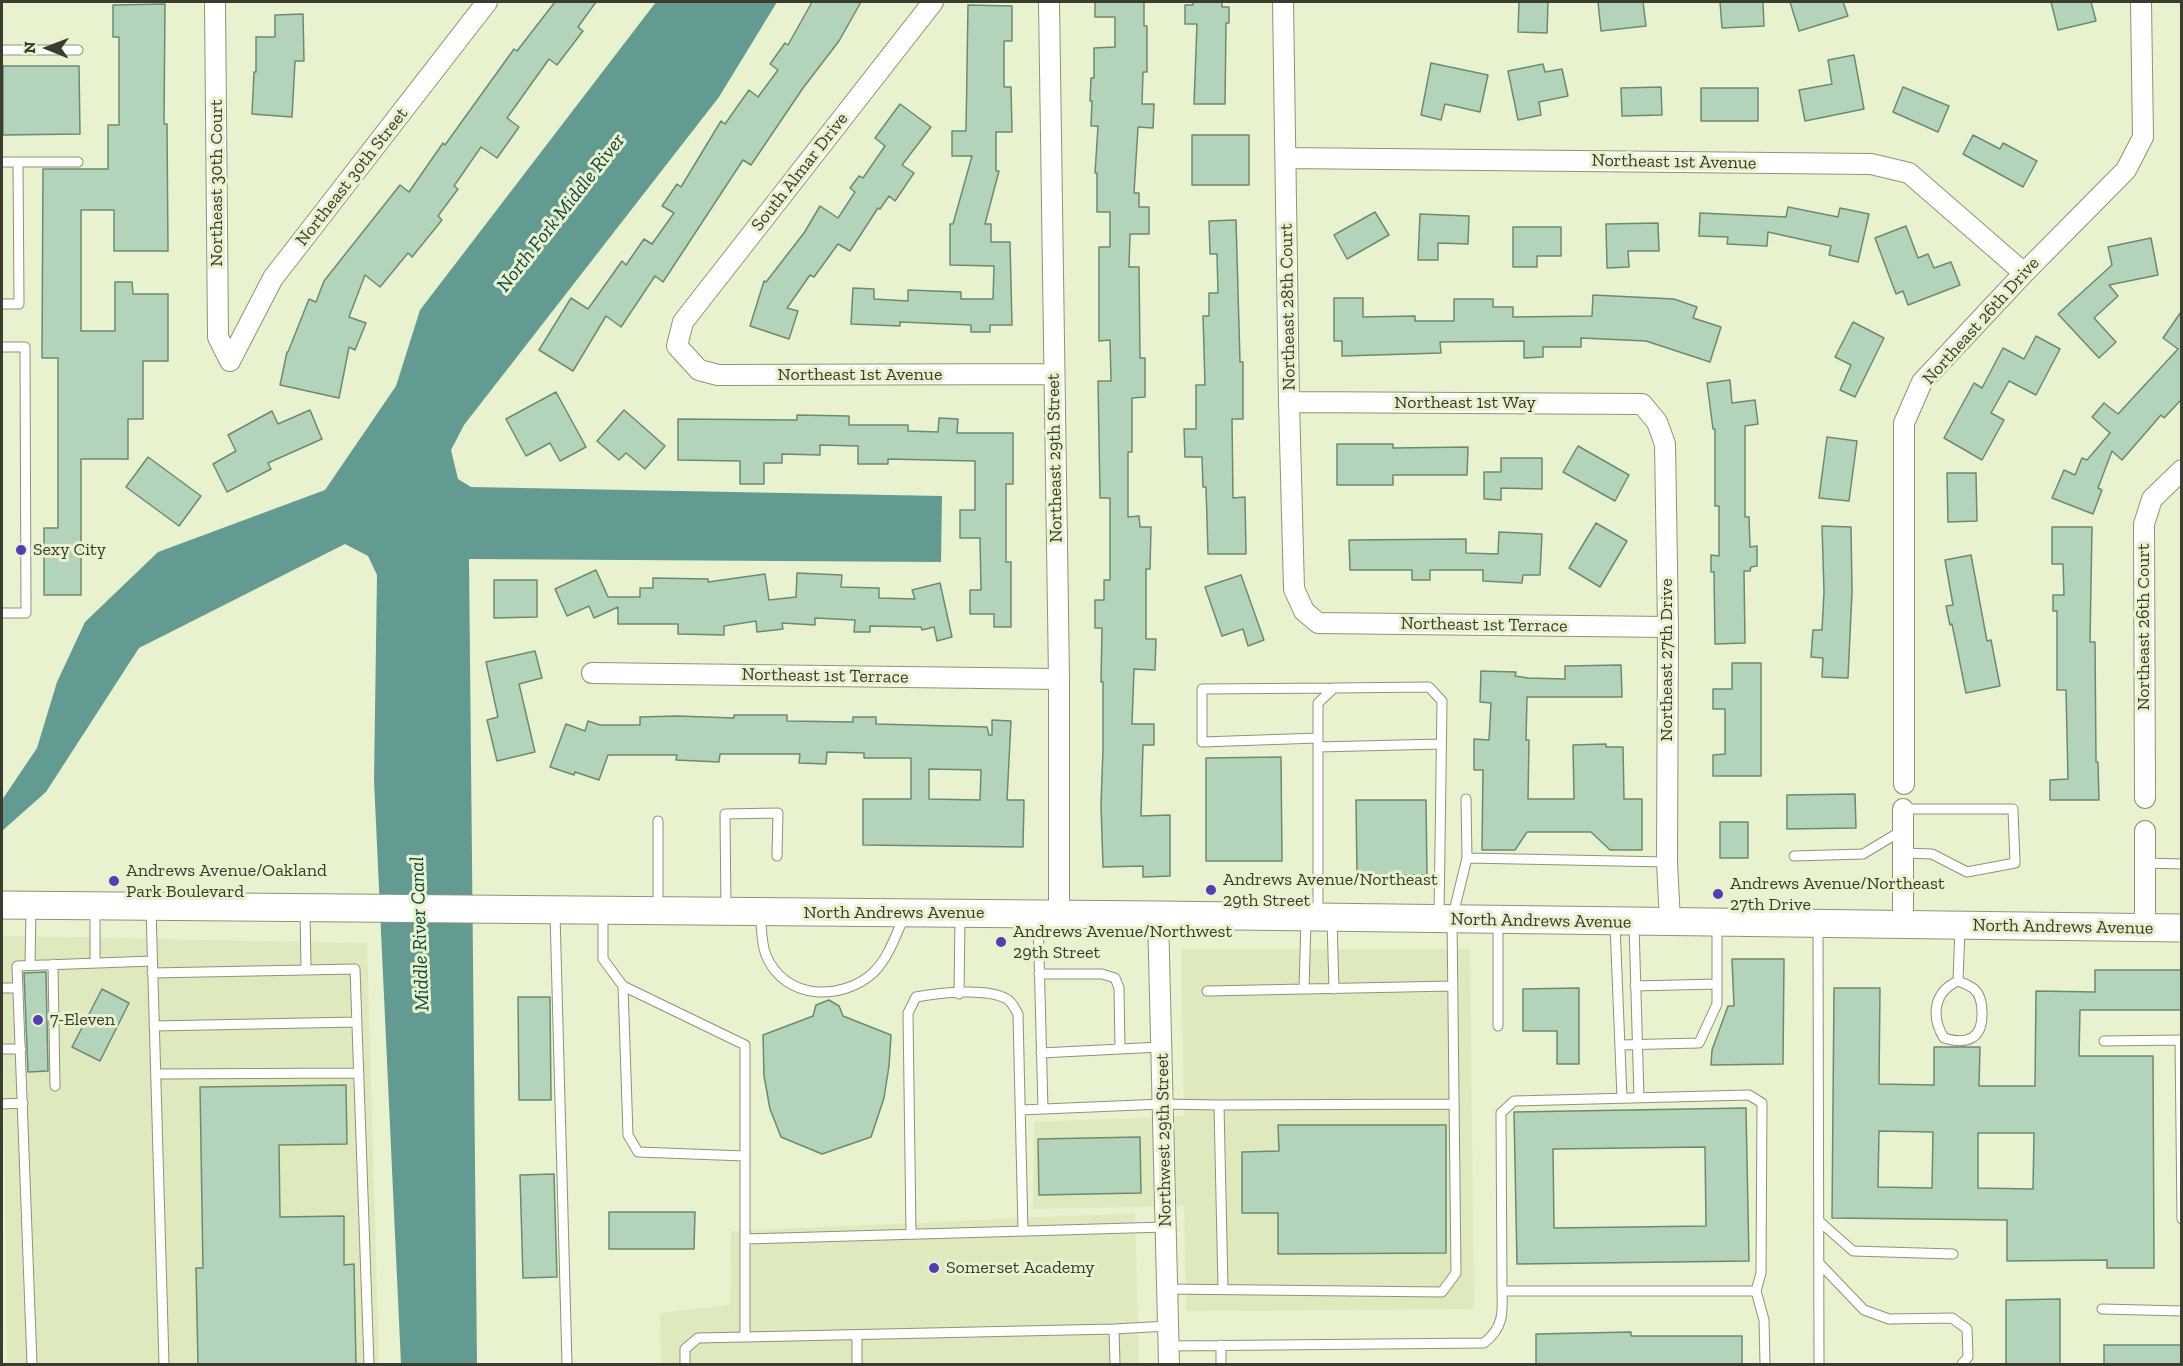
<!DOCTYPE html>
<html>
<head>
<meta charset="utf-8">
<style>
  body { margin:0 }
  #map { position:relative; width:2183px; height:1366px; overflow:hidden; background:#e9f2ce; font-family:"Zilla Slab",serif }
  canvas { display:block }
  .frame { position:absolute; inset:0; border:3px solid #393c2e; pointer-events:none }
  .north { position:absolute; left:18px; top:18px; width:60px; height:60px; -webkit-text-stroke:4px #e9f2ce; paint-order:stroke; rotate:271deg; font-size:16px; font-weight:700; line-height:24px; text-align:center; color:#393c2e }
  .north::after { content:''; display:block; margin:auto; width:21px; height:27px; background:#393c2e; clip-path:polygon(50% 0,100% 100%,50% 72%,0 100%) }
</style>
</head>
<body>
<div id="map">
<canvas width="2183" height="1366"></canvas>
<div class="frame"></div>
<div class="north">N</div>
</div>
<script>
const g = document.querySelector('canvas').getContext('2d');
g.lineJoin = 'round';
function paint(path, color) { g.fillStyle = color; g.fill(path, 'evenodd'); }
function strokePath(path, color, width, dash) { g.strokeStyle = color; g.lineWidth = width; g.lineCap = dash ? 'butt' : 'round'; g.setLineDash(dash || []); g.stroke(path); }
function label(font, color, halo, rows, align = 'center') {
  g.font = font + ' "Zilla Slab",serif'; g.lineWidth = 6; g.setLineDash([]); g.textBaseline = 'middle'; g.strokeStyle = halo; g.fillStyle = color; for (const [text, x, y, turn = 0] of rows) {
    g.save(); g.translate(x, y); g.rotate((+turn || 0) * Math.PI / 180); g.textAlign = isNaN(turn) ? turn : align; if (halo) g.strokeText(text, 0, 0); g.fillText(text, 0, 0); g.restore();
  }
}
paint(new Path2D(`
  M2,936L367,943L379,1364H7Z
  M1181,949H1470L1474,1309L1186,1311L1184,1206L1033,1209L1034,1122L1184,1116Z
  M1135,1213L1139,1364H661L660,1313L730,1305L731,1231Z`), '#dfe9be');
paint(new Path2D(`
  M656,2H777L719,97L464,425L451,450L458,479L471,487L942,496L941,562L469,559L477,1364H401L374,780L377,575L368,556L345,544L139,648L46,792L2,831V800L37,748L57,682L85,622L158,552L325,490L396,386L420,310Z`), '#639b93');
const building = new Path2D(`
  M555,2H596L578,27L583,31L557,65L549,59L507,118L519,127L497,158L481,147L454,186L458,189L438,216L442,220L412,257L408,253L380,287L365,275L349,317L366,323L355,350L349,347L339,398L280,385L287,352H288L309,299L316,302L324,281L400,185L409,192L443,143L445,145L514,49L517,51Z
  M812,2H861L839,41L803,88L751,165L743,160L663,282L655,276L621,327L606,316L573,371L539,350L571,298L588,309L622,261L626,265L644,239L652,244L674,213L662,206L677,184L681,187L721,121L725,124L749,90L758,97L778,70L770,64L785,43L788,45Z
  M1095,2H1144V26H1147V72H1143L1142,104H1154L1153,128L1138,127L1134,193H1139V207H1149V234H1130L1129,267H1139L1140,358H1145V397L1132,398V452H1128V517L1139,516L1140,527H1151L1150,569H1146V639H1156L1155,670L1134,669L1132,724H1154V745H1143L1141,816L1170,815V876L1143,877V866L1103,867L1101,805L1103,749V682H1101L1102,628H1095V600H1104V580H1110V498H1100L1098,381H1111L1110,340L1099,341V247H1110V212H1097V173H1095L1098,126H1091L1092,101H1090L1091,78H1094V48L1115,47V17H1095Z
  M1193,2H1222V7H1229V23H1226L1225,104H1194L1197,24H1185V5H1193Z
  M1519,2H1548L1547,33L1518,32Z
  M1598,2H1643L1646,26L1601,31Z
  M1720,2H1763L1764,26L1722,28Z
  M1790,2H1843L1848,16L1799,31Z
  M2051,2H2091L2096,21L2058,30Z
  M165,4L164,124H167L168,251H114V210H81V331H115V282H132L133,294H168V361H143V419H128V459H81V595H44V528H58V358H42L43,169H108V125H119V37H113V5Z
  M968,5L1012,6V41H1004V87H1011L1012,132H996V171H999L985,224H991V242H1010L1012,325H990V332H971V325L900,322V326L851,324L853,288L874,289V299L908,301V290L961,292V299H993L994,266L950,265V224H953L972,156H952V131H966Z
  M303,14L304,61H295L292,117L252,114L254,72H256V37H275V15Z
  M1854,55L1864,109L1805,121L1799,90L1832,84L1828,60Z
  M1431,63L1488,75L1480,112L1445,104L1441,120L1421,115Z
  M1543,64L1545,72L1562,69L1568,96L1539,102L1541,115L1518,120L1508,71Z
  M3,66H79L80,134L3,135Z
  M1661,87L1662,115L1622,116L1621,88Z
  M1903,87L1949,106L1938,132L1893,112Z
  M1701,88H1758V121H1701Z
  M900,104L931,127L902,165L914,173L895,201L889,196L880,209L878,208L850,251L838,244L814,277L810,275L787,308L798,311L789,339L750,326L764,281L766,282L804,233L820,206L838,218L855,192L850,188L859,176L863,178L885,146L875,138Z
  M1192,135H1249V185H1192Z
  M1973,135L2000,149L2003,143L2037,161L2023,187L1963,154Z
  M1788,207L1838,217L1840,208L1869,214L1858,262L1829,255L1831,246L1768,232L1767,246L1727,244L1728,237L1699,236L1700,213L1786,217Z
  M1375,212L1389,235L1347,259L1334,235Z
  M1420,214L1469,216L1468,244L1438,243V260H1418Z
  M1236,220L1240,362H1243V419H1232L1233,498L1245,497L1246,554H1208L1206,487H1203L1202,457H1185L1184,429H1196V385H1205L1203,316H1209V293H1218L1217,254H1210L1209,221Z
  M1658,223L1659,251H1628L1629,267L1607,268L1606,224Z
  M1906,226L1918,258L1928,254L1934,268L1951,262L1960,285L1908,305L1903,291L1896,294L1875,238Z
  M1513,227H1561V256H1537V267H1513Z
  M2151,238L2158,275L2109,285L2118,296L2094,318L2116,342L2099,358L2058,314L2112,265L2108,247Z
  M1593,295L1674,299L1697,307L1693,318L1721,327L1710,362L1646,341L1581,338V347H1543V357L1524,358V341L1440,342L1441,353L1342,356V341H1334V298H1363V317L1415,316V321H1454V299H1493V307H1513V317L1592,316Z
  M2181,312V400L2164,418L2161,415L2122,460L2112,451L2098,488L2102,490L2093,514L2052,498L2064,470L2075,475L2082,458L2087,460L2110,433L2092,417L2104,403L2118,414L2178,349L2163,338Z
  M1853,322L1884,338L1855,397L1840,390L1851,365L1835,357Z
  M2036,336L2060,349L2036,395L2009,381L1991,413L2004,420L1982,460L1944,438L1974,383L1982,388L2003,348L2024,359Z
  M1730,380L1732,403L1755,400L1758,424L1745,426V517H1749L1750,547L1757,546V566L1751,567L1750,571H1744L1745,643L1715,644L1714,572H1711V555L1719,556V506H1715V429H1713L1707,383Z
  M556,392L586,447L560,461L550,443L526,456L506,419Z
  M310,410L322,439L268,463L271,469L227,492L213,464L236,451L228,435L272,411L278,424Z
  M624,410L665,446L645,469L626,453L619,460L597,441Z
  M797,415L849,416V425H908V431L938,432L939,418L958,419L957,433H1013V484H1006V562H1011V627H994V614H970V590H981L980,538H960V510H975V461L888,459V464H858V446L820,445V455L782,454V463H764V484H740V461L678,460V419L797,420Z
  M1827,437L1857,441L1849,501L1819,498Z
  M1337,444H1393V448L1468,447L1467,475H1393V485H1337Z
  M1578,446L1629,475L1615,501L1563,472Z
  M148,457L201,496L179,526L126,487Z
  M1501,458H1542V489L1501,488V500L1484,499V472H1501Z
  M1947,473H1976L1977,521L1948,522Z
  M1596,523L1627,541L1600,587L1569,568Z
  M1822,526L1851,527L1852,592L1848,678L1822,677L1823,658L1811,657L1813,630H1822L1824,592Z
  M2052,527H2092L2090,642H2095L2096,762H2098L2099,800H2050V780L2068,779L2066,690H2057V611H2053V595H2064L2063,564H2052Z
  M1499,532L1542,534L1540,575H1523L1522,583L1483,581V570H1430V580H1412V570H1350L1349,540L1466,539V553L1498,554Z
  M1971,555L1987,641L1991,640L2000,686L1966,693L1952,624L1950,625L1946,606L1953,605L1945,560Z
  M596,570L608,597H640V588H653V578L708,579V582L765,574L769,600L796,597L797,573L842,575L841,587L879,588V598L915,599L912,590L940,583L952,637L937,641L934,627L922,630L921,627L870,626V632H854L855,620L815,618V625L782,623L783,629L757,632L756,621L724,626V635L678,634V624H618V607L594,618L589,606L567,616L555,589Z
  M1241,575L1264,640L1248,646L1243,629L1222,636L1205,587Z
  M494,580H537V617L494,618Z
  M535,651L542,678L519,684L535,752L497,761L487,720L498,717L486,662Z
  M1732,663H1761V776H1713V755L1725,754V709H1713V689H1732Z
  M1621,665L1622,697H1527L1526,740H1529L1528,799H1574L1573,745L1606,744V747H1623L1624,799H1642V850H1610L1591,832H1527L1515,850H1482L1483,770H1474V739L1489,740L1491,703L1480,702L1481,671L1516,672L1515,676L1528,678L1565,679V666Z
  M734,715H787V721L853,722V717H876V724L987,727L989,735H992V720L1011,721L1007,800H1024L1023,847L863,845V799H911V758H864V753L827,752L826,764L799,763L800,754H720L719,762L676,760L677,755H608L599,780L575,772L574,775L550,767L566,724L585,731L588,721L600,725H640V717L678,716L734,718ZM929,769L981,770L980,800L929,799Z
  M1281,757L1282,861H1206V758Z
  M1855,794L1856,828L1787,829V795Z
  M1356,800H1426L1427,875L1357,876Z
  M1720,822H1748V858H1720Z
  M1732,959H1784L1783,1064L1711,1065L1712,1050L1728,1006H1734Z
  M2095,970H2181V1010H2080L2079,1056H2153L2154,1268H2107V1260L2007,1261V1220L1832,1218L1834,988H1880L1879,1084L1934,1085V1047H1980L1979,1086H2035L2036,991L2095,992ZM1879,1131L1933,1132L1932,1188L1878,1187ZM1978,1133H2034L2033,1189L1978,1188Z
  M46,972L48,1071L28,1072L24,973Z
  M1579,988V1064H1557V1031H1523V989Z
  M102,989L129,1003L100,1061L72,1047Z
  M518,997H550L551,1100H519Z
  M829,1000L839,1006L843,1016L891,1035L889,1066L884,1098L871,1137L822,1154L781,1137L770,1109L764,1076L763,1035L813,1016L816,1005Z
  M346,1085L347,1144L279,1145L280,1217L344,1216V1265L354,1264L356,1365H198L196,1268H203L200,1087Z
  M1746,1108L1749,1261L1517,1264L1514,1112ZM1705,1147L1706,1226L1554,1228L1553,1149Z
  M1278,1125H1446V1253L1278,1254V1213H1242V1152L1279,1151Z
  M1140,1137L1141,1193L1039,1195L1038,1139Z
  M554,1174L557,1277L523,1278L520,1175Z
  M609,1212H695L694,1249H609Z
  M2060,1299V1365H2006V1300Z
  M1631,1332V1336H1742V1365H1536V1334Z
  M2104,1345H2181V1365H2104Z`);
paint(building, '#b3d3ba');
strokePath(building, '#6d8a73', 1.5);
const service = new Path2D(`
  M2,50H78
  M2,162H78
  M2,304H19L18,162
  M2,347H25L26,613H2
  M1318,738L1202,742V689L1334,688
  M1318,747L1441,744
  M1903,853L1932,854L1967,872L2015,863L2013,809H1903
  M1794,856L1863,854L1903,830
  M1467,858L1667,862
  M2145,863L2182,864
  M151,909L164,1364
  M658,909V821
  M726,910L725,814L778,813L777,856
  M305,911L306,969
  M603,912V959L623,986L628,1135L638,1152L745,1156
  M555,913L567,1364
  M1318,913V703L1334,688L1429,687L1442,701L1439,917
  M760,914C762,927 761,944 766,955C784,1000 842,1002 874,972C889,957 896,934 905,915
  M1038,916L1043,1109
  M1332,919L1334,989
  M1498,922V1026
  M1615,924L1622,1098
  M1634,924L1639,1098
  M1818,926L1819,1364
  M95,963V908
  M53,964L55,1086
  M30,965L31,908
  M152,973L355,969L369,1364
  M1039,974H1102L1115,978L1119,988L1120,1049L1041,1053
  M1958,981C1963,983 1971,986 1975,990C1981,996 1982,1004 1982,1012C1983,1039 1967,1045 1944,1038C1931,1017 1933,992 1958,981Z
  M1958,981L1960,928
  M623,986L745,1045V1337L1114,1329L1168,1326
  M1635,986L1717,984
  M2,988H18
  M1304,989L1306,920
  M1207,991L1453,986
  M959,994L960,916
  M154,1026L357,1022
  M2180,1040L2182,1219
  M2104,1041L2182,1040
  M1620,1045L1699,1043L1717,1004V925
  M2,1049H21
  M1120,1049L1161,1047
  M156,1074L359,1073
  M2,1104L23,1103
  M1020,1110L1163,1104L1219,1105
  M1819,1221L1853,1251L1953,1254
  M911,1234L908,1013L916,997C939,993 986,987 1007,999C1012,1002 1015,1009 1018,1014L1023,1231
  M745,1239L1166,1227
  M1819,1263L1864,1310L1889,1319L1952,1318L1967,1329L1968,1357L1962,1364
  M1167,1289L1442,1292L1456,1273L1452,919L1467,858L1466,799
  M1223,1289L1219,1105L1454,1104
  M1502,1291L1501,1113L1514,1101L1749,1095L1762,1103L1761,1273L1756,1291L1764,1320L1765,1364
  M2102,1309L2182,1311
  M1114,1329L1115,1364
  M857,1335V1364
  M1221,1345V1364
  M1169,1346L1484,1343C1503,1328 1503,1314 1502,1291H1756
  M32,1364L17,966L152,961
  M685,1364V1349L698,1338L745,1337`);
const minor = new Path2D(`
  M215,2L218,337L230,361
  M933,2L683,322L677,346L699,370L718,375L1054,374
  M1049,2L1059,679V914
  M1283,2L1289,402L1294,589L1304,611L1318,623L1668,627
  M1286,158L1871,164L1909,173L2024,273
  M230,361L273,278L487,2
  M1289,402L1642,404L1657,422L1665,444L1668,627L1667,862L1670,922
  M592,673L1059,679
  M1904,784V423L1922,382L2024,273L2126,170L2143,137L2141,2
  M2145,798L2144,524L2152,499L2182,470
  M2145,831V928
  M1158,915L1169,1364
  M1903,925V809`);
const secondary = new Path2D(`
  M2,905L1158,915L2182,928`);
strokePath(service, '#8d9574', 11);
strokePath(minor, '#8d9574', 22);
strokePath(secondary, '#8d9574', 29);
strokePath(service, '#fff', 9);
strokePath(minor, '#fff', 20);
strokePath(secondary, '#fff', 27);
for (const [x, y, r, color] of [
  [21,550,6,"#523db5"],
  [114,881,6,"#523db5"],
  [1211,890,6,"#523db5"],
  [1718,894,6,"#523db5"],
  [1001,942,6,"#523db5"],
  [38,1020,6,"#523db5"],
  [934,1268,6,"#523db5"]
]) { const dot = new Path2D(); dot.arc(x, y, r, 0, 2 * Math.PI); g.fillStyle = color; g.fill(dot); strokePath(dot, '#e9f2ce', 2); }
label('18px', '#393c2e', '#e9f2ce', [
  ["Northeast 1st Avenue",1674,162,1],
  ["South Almar Drive",800,172,-52],
  ["Northeast 30th Street",352,177,-52],
  ["Northeast 30th Court",217,183,-90],
  ["Northeast 28th Court",1288,307,-91],
  ["Northeast 26th Drive",1981,321,-48],
  ["Northeast 1st Avenue",860,375],
  ["Northeast 1st Way",1465,403],
  ["Northeast 29th Street",1055,458,-91],
  ["Northeast 1st Terrace",1484,625,1],
  ["Northeast 26th Court",2144,627,-90],
  ["Northeast 27th Drive",1667,660,-90],
  ["Northeast 1st Terrace",825,676,1],
  ["North Andrews Avenue",894,913],
  ["North Andrews Avenue",1541,921,1],
  ["North Andrews Avenue",2063,927,1],
  ["Northwest 29th Street",1164,1140,-91]
]);
label('18px', '#393c2e', '#e9f2ce', [
  ["Sexy City",33,550],
  ["Andrews Avenue/Oakland",126,871],
  ["Park Boulevard",126,892],
  ["Andrews Avenue/Northeast",1223,880],
  ["29th Street",1223,901],
  ["Andrews Avenue/Northeast",1730,884],
  ["27th Drive",1730,905],
  ["Andrews Avenue/Northwest",1013,932],
  ["29th Street",1013,953],
  ["7-Eleven",50,1020],
  ["Somerset Academy",946,1268]
], 'left');
label('italic 20px', '#0f433e', '#e9f2ce', [
  ["North Fork Middle River",561,213,-52],
  ["Middle River Canal",420,934,-92]
]);
</script>
</body>
</html>
